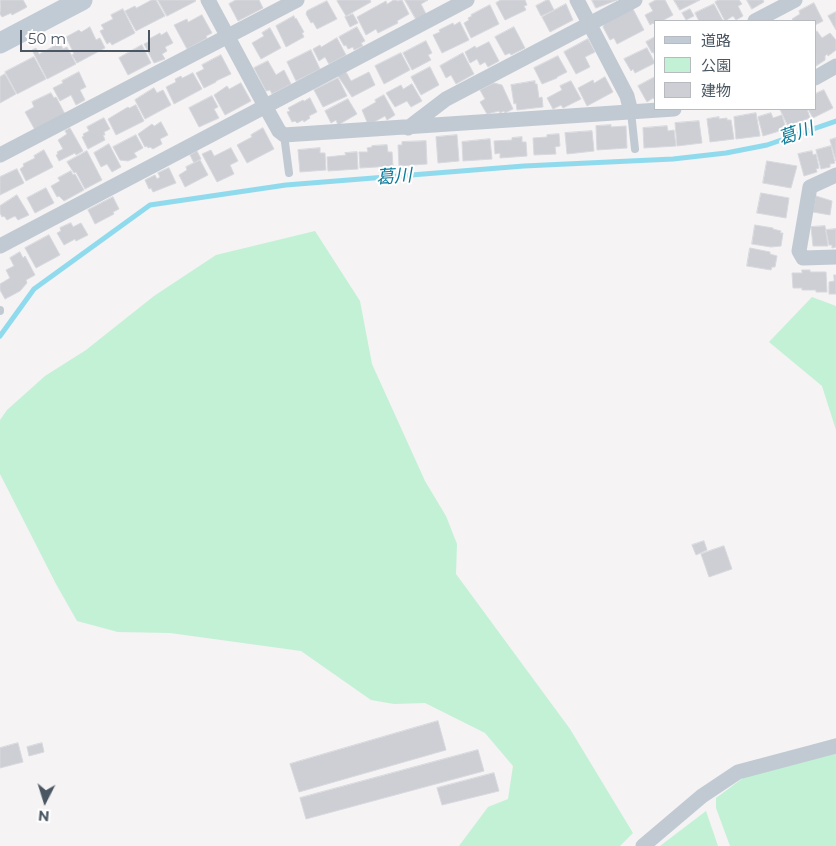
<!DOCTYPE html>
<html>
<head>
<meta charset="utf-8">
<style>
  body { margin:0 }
  #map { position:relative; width:836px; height:846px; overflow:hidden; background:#f5f3f3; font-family:Montserrat,"Noto Sans JP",sans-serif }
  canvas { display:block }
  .legend { position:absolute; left:654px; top:20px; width:162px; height:90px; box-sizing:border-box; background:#fff; border:1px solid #b7bbc0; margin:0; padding:6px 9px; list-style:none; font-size:15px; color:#4a5661 }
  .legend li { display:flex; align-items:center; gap:10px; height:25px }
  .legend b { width:25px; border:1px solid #b7bbc0 }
  .north { position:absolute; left:20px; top:776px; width:50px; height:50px; -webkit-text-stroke:4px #fff; paint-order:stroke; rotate:185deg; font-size:14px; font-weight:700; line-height:20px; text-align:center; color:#4a5661 }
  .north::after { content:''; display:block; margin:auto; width:18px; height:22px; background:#4a5661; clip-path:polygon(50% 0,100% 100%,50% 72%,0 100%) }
  .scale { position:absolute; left:20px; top:30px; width:130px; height:22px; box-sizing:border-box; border:2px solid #4a5661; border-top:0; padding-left:6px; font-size:15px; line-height:18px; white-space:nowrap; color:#4a5661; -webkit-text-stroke:4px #fff; paint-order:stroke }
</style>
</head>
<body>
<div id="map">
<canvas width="836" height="846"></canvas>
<ul class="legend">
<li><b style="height:6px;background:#c1cbd6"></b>道路</li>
<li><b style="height:14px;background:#c3f1d5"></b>公園</li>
<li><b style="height:14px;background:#cdcfd5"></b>建物</li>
</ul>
<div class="north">N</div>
<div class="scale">50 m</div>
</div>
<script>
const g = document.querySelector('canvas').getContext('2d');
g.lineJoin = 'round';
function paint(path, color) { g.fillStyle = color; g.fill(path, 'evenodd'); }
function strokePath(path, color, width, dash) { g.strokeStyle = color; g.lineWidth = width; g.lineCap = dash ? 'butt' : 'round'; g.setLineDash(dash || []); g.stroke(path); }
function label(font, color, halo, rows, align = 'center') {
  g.font = font + ' Montserrat,"Noto Sans JP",sans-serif'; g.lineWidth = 4; g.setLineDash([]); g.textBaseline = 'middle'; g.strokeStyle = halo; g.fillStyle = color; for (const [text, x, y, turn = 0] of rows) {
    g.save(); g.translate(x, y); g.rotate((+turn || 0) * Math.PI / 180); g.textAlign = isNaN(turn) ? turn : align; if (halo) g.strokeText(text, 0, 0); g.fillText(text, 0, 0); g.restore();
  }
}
paint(new Path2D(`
  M315,231L360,301L372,364L425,481L446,516L457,544L456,574L570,729L633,833L620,846H459L488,807L508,799L513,766L485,733L425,703L394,704L371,700L301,651L170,633L118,632L77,621L56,584L0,474V420L7,410L45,376L86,350L154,296L216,255Z
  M812,297L836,306V430L822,386L769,342Z
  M836,738V846H730L716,808V798L770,758Z
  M706,811L718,846H660Z`), '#c3f1d5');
strokePath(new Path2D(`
  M0,336L34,289L150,205L286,185L524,166L673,159L726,153L767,145L836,121`), '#90daee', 5);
const building = new Path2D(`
  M1,0H23L27,7L12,15L11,13L2,17L0,14Z
  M152,0H156L165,16L136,31L125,11L135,6L136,8Z
  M158,0H195L196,1L167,16Z
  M236,0H259L263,8L238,21L229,4Z
  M339,0H370L371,2L346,16L337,1Z
  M394,0L398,1L402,0L409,14L397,21L398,23L378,33L376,29L366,35L357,17L386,1L387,4Z
  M405,0H428L421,4L426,14L416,19Z
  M501,0H525L527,5L524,6L526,10L505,20L496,3Z
  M547,0H549L554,10L541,16L536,6Z
  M592,0H617L596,8Z
  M656,0H665L673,15L662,21H655V25L653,23L650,25L645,15L653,11L649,4Z
  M674,0H700L680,10Z
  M719,0H739L742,4L738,6L743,16L736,20L733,16L725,21L715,2Z
  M747,0H763L764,2L752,9Z
  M327,1L337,19L317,29L313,22L311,23L306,14L307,11Z
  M814,3L823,21L815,25V21H794L792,19L800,14L799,11Z
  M566,4L573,20L550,32L542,17Z
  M714,4L723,21H699L695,13Z
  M490,5L499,24L471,38L464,23L469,20L468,18L472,16L471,15Z
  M123,9L135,33L112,45L110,42L107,44L100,31L104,29L101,25L113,19L111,15Z
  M633,9L644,30L617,44L614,38L610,40L603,27L605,23Z
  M690,9L694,16L686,20L682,13Z
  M836,12V30L828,16Z
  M353,14L358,23L350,27L345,17Z
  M202,15L212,33L206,36L207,38L187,49L174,25L187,19L188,22Z
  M294,16L295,19L296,18L304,32L302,33L304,37L286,47L276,26Z
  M460,22L469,40L442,53L433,35L440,32L439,30L453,23L454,25Z
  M90,27L96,40L100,38L105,48L77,63L72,55L74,54L66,37L79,30L81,32Z
  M357,27L365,41L361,43L363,46L354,50L353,47L348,49L346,45L344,46L339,37Z
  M514,27L525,48L511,55L510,53L505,55L495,37Z
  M270,28L281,48L261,59L252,43L264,36L262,33Z
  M817,31L822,38L830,33L836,40V50L828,56L827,54L825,56V60L816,66L815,33Z
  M167,32L173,43L165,47L167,51L162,54L165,59L154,63L144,44L150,41L149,39L160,33L161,35Z
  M655,37V55L653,52L652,53L646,42Z
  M337,38L346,55L329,64L325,57L319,61L313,49L320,45L321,47Z
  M588,39L595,52L585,57L590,67L576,74L564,52Z
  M426,41L432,53L428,55L431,60L412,70L403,53Z
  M489,42L499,61L488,67L485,62L480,65L477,59L470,63L465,52L475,46L476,48Z
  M60,43L63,49L67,47L76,64L47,79L32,50L36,48L39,54Z
  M142,45L151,63L128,75L119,58Z
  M647,48L655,63L635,73L633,69L631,71L624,59Z
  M311,50L320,69L296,81L287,62Z
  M401,53L410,70L384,84L375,66Z
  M463,53L474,74L456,84L451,75L446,78L440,66Z
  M221,55L231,74L216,81V82L204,88L196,73L204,69L202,65Z
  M558,56L567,72L557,77V78L542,84L534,68Z
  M34,57L46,79L17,94L5,72Z
  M268,61L276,75L284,70L291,84L272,94L270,90L266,91L254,68Z
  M430,67L439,85L421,95L411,77Z
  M79,72L86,87L80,90L85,100L76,105L71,95L60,101L53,88L63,83L62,81Z
  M346,72L351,81L369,72L375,85L352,97L338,76Z
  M193,73L202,89L174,104L166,87L176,82L175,79L181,76L182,78Z
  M5,74L16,94L0,103V77Z
  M605,77L613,92L587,106L578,88L593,80L594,83Z
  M655,77V100L653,98L647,102L638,86Z
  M338,78L347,96L323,107L314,90Z
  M535,81V84H537L539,98L542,97L543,107L517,110L516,103L514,104L511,85Z
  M571,81L581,99L563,108L561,105L553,109L547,98L562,90L560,86Z
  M241,83L251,101L225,115L214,95L227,86L229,89Z
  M494,83L502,85L513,109L505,113L504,111L500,113L499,111L487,114L480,102L485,99L480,90Z
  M412,84L422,101L411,107L407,101L395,107L386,93L401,85L403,89Z
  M154,88L157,93L163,90L171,105L145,119L135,100Z
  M824,90L833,108L813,118L808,109H815V94Z
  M51,93L54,98L56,97L65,114L35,130L25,112L34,107L32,102Z
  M384,95L395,115L387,120L385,116L374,122H367L362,110L376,102L375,100Z
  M212,96L218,107L214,109L219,118L199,127L189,108Z
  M310,98L317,112L309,116L310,118L304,122L303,120L297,123L295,121L292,122L287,112L290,111L288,108L303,100L304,101Z
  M348,99L357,114L338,125L336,120L331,123L325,111Z
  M136,105L144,121L116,135L108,119L128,107L129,108Z
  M780,109H807L810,118L788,126Z
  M756,113L760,136L736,139L734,117Z
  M771,113L773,118L782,115L786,129L763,136L758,117Z
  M719,117V119L727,118V120H731L734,139L710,142L707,119Z
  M104,118L110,129L104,132L105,135H103L105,140L88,149L82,137L84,136L83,134L89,131L87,127Z
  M699,121L702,143L677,146L675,123Z
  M161,122L168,135L160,139L162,144L153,149L150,147L148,148L147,146L145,147L138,134L152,124L154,126Z
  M611,125V127L626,126L627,148L597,150L596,126Z
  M667,126L668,131L674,130L676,146L644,148L643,128Z
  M70,128L83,151L76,155L75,153L59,161L56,155L58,154L57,152L63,149L58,140L67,134L65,131Z
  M263,128L274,149L247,163L237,145L252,137L251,135Z
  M592,131L594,151L567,154L565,133Z
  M559,134L560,146L555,147L556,154L534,155L533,138L547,137V135Z
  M136,135L143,148L134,153L137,157L128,161L120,160L113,147Z
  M457,135L459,161L438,163L436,137Z
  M522,137V142H526L527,156L500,158V153L495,154L494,141L512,140V138Z
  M836,138V161L830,140Z
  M490,139L492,159L463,161L462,142Z
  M426,141L427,164L399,166L398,145H402V142Z
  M109,144L121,167L112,172L107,164L101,167L94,153Z
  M387,145L388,152H392L393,166L360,168L359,152H368L367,148L372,147V146Z
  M831,146L835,163L830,164V167L821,169L816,150Z
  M231,148L238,161L230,165L234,174L217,182L202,154L211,150L214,156Z
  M320,148V153H325L326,170L300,172L298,150Z
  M44,150L53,167L26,181L20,169L24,166L23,164L35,158L34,156Z
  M87,151L102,180L85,189L76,172L74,173L67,162Z
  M197,151L201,159L194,163L190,155Z
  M812,151L813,155L816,154L819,168L816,169L817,172L804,176L798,154Z
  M357,152L358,169L328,171L327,157L346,155L345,153Z
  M200,160L208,175L185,187L179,175L187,170L186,167Z
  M767,161L797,166L791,188L763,183Z
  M169,168L176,183L153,192L151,188L149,189L145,180L155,175L157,179L160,177L158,173Z
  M17,169L24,183L0,195V177Z
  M71,171L73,175L75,174L84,190L64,201L59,196L57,197L51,186L60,181L58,178Z
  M46,188L54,203L35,213L27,198Z
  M761,193L789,198L786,218L757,213Z
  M17,195L29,215L18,220L15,216L7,220L4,216L2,217L0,213V206Z
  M816,196L832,201L830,215L813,212Z
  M113,197L119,209L113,212L114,214L95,224L88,210Z
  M71,223L73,227L81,223L88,235L76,241L75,239L64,245L57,233L61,231L60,228Z
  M755,225L773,228V229L781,231L780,233H783L781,246L771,247L752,244Z
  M825,226L828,246H813L811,227Z
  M836,229V247L832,248V245H829L826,230Z
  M49,235L60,255L36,268L25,248Z
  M750,248L770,252V254L777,256L775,267H772L771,270L747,266Z
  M20,252L23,258L25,256L35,275L26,280L27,283L20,291L5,299L0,290V284L10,278L6,270L14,266L10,258Z
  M802,270H810V272H826L827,292H816V290H802V288H793L792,273H802Z
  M834,275H836V294H829V282L834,281Z
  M704,541L707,550L696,555L692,545Z
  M724,546L732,569L709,577L701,554Z
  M438,721L446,750L299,792L290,764Z
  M18,743L23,762L0,768V748Z
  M42,743L44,752L29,756L27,747Z
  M478,750L484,771L306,819L300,798Z
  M494,773L499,791L442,805L437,788Z`);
paint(building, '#cdcfd5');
strokePath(building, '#d7d9de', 1);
strokePath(new Path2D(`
  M631,112L635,149
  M284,135L289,173
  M0,310V311`), '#c1cad2', 8);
strokePath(new Path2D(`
  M208,0L265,106L279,131L284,135L674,109
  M577,0L627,96L631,112
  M755,21L795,0
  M815,78L836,66
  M408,128L446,99L635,0
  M0,155L297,0
  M836,175L810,187L799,251L803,258L836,257
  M0,246L467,0
  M643,846L702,796L738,772L836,746`), '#c1cad2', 15);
strokePath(new Path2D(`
  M0,43L82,0`), '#c1cbd6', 21);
label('italic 18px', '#0c7c9b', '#fff', [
  ["葛川",796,134,-19],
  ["葛川",394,177,-4]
]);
</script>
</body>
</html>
